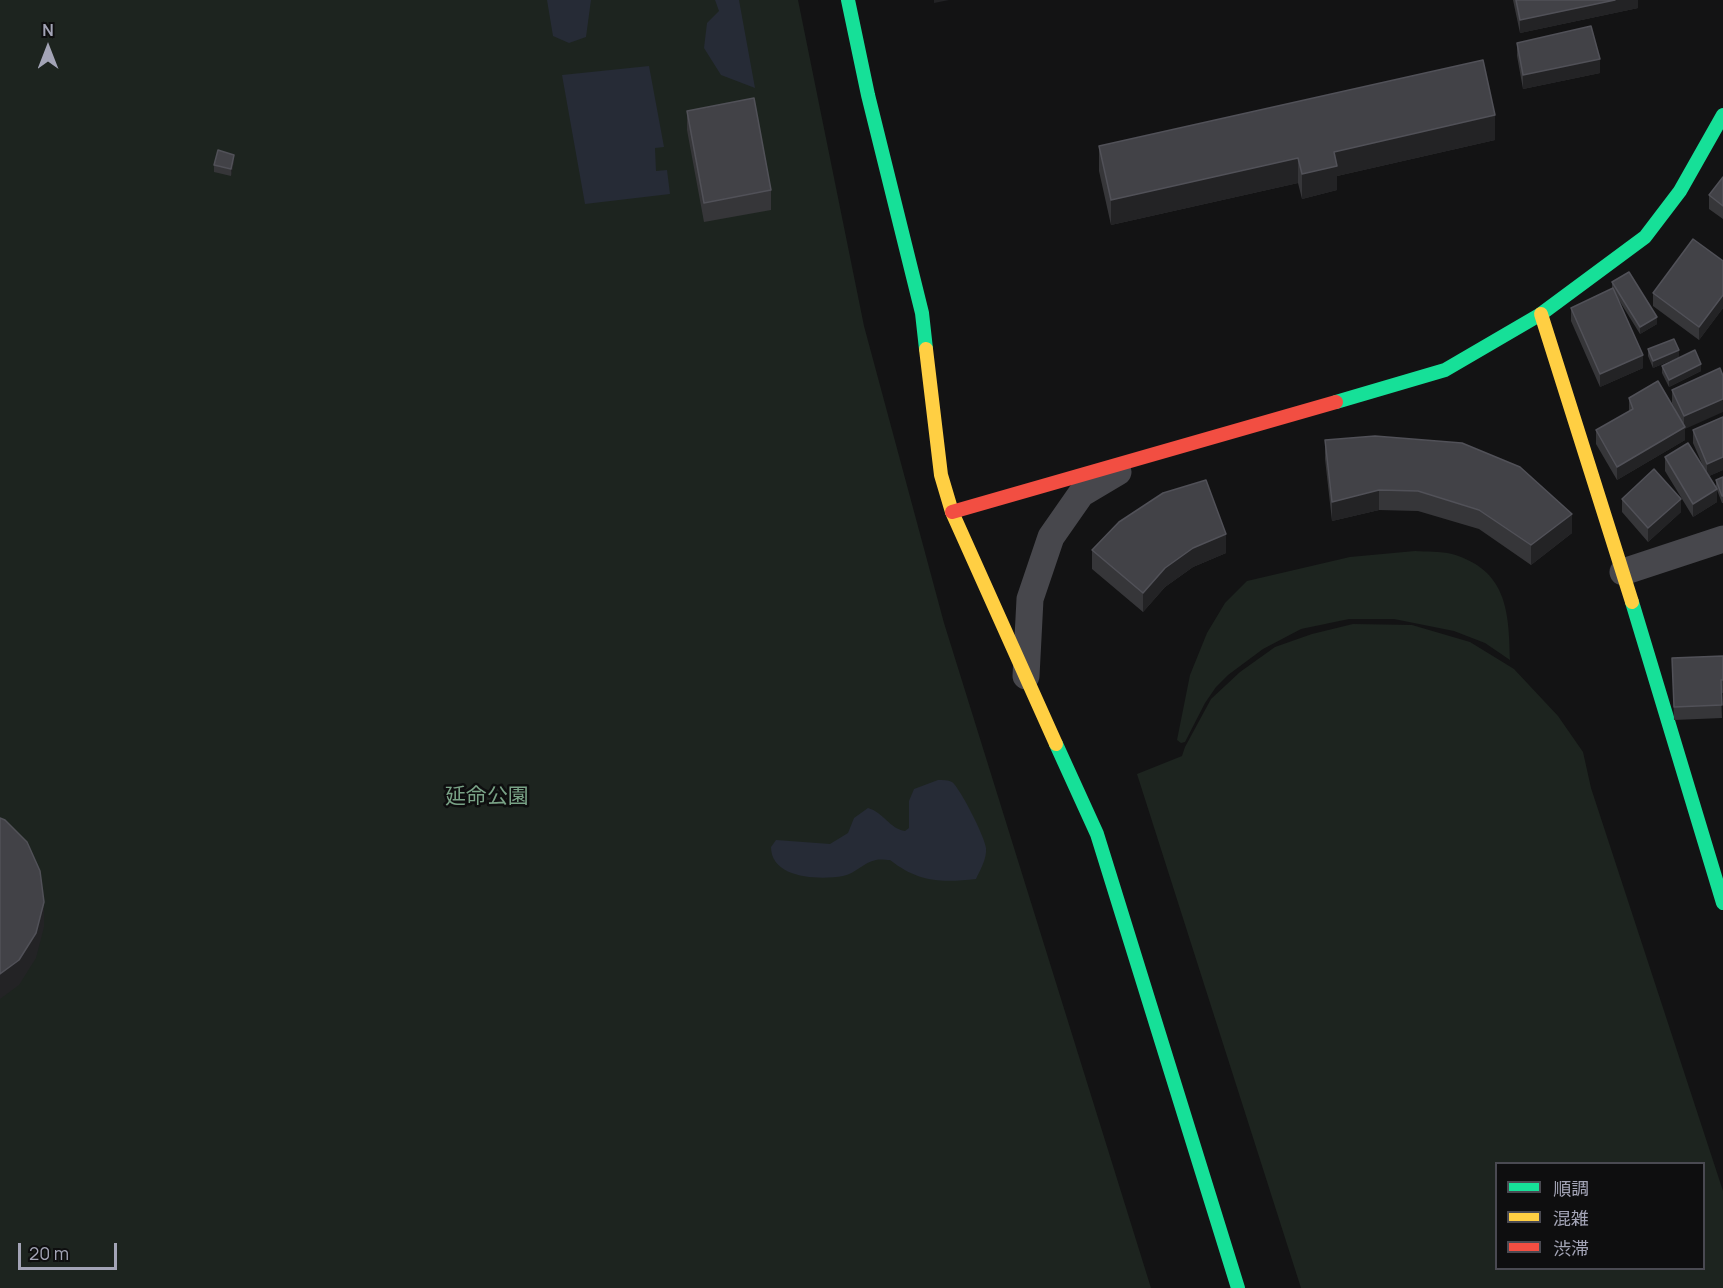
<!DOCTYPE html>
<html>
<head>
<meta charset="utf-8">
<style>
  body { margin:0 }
  #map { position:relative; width:1723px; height:1288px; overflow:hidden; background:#131314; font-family:Manrope,"Noto Sans JP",sans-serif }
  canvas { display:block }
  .legend { position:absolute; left:1495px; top:1162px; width:210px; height:108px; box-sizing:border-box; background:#0e0e0f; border:2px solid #4a4a52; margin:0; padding:8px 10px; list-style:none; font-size:18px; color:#a3a4b6 }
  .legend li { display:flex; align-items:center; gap:12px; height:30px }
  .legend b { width:30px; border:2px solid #4a4a52 }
  .north { position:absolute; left:18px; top:18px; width:60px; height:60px; -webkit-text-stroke:4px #0e0e0f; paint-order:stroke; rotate:0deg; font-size:16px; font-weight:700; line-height:24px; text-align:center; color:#a3a4b6 }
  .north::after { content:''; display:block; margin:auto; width:21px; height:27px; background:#a3a4b6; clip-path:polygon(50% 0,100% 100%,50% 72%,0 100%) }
  .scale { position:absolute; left:18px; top:1243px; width:99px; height:27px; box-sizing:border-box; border:3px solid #a3a4b6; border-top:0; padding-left:8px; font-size:18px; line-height:21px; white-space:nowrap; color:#a3a4b6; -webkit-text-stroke:4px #0e0e0f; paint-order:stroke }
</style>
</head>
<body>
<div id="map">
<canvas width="1723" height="1288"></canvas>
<ul class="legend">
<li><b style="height:8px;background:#16e098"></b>順調</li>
<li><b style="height:8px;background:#ffcf43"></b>混雑</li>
<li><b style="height:8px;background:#f24e42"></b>渋滞</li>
</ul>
<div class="north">N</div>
<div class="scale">20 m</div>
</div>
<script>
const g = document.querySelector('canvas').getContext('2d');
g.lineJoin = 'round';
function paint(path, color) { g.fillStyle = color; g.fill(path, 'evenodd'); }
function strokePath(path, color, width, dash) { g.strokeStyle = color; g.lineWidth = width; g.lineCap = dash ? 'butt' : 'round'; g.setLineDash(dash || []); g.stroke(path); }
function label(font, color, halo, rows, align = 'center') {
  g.font = font + ' Manrope,"Noto Sans JP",sans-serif'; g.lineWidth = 5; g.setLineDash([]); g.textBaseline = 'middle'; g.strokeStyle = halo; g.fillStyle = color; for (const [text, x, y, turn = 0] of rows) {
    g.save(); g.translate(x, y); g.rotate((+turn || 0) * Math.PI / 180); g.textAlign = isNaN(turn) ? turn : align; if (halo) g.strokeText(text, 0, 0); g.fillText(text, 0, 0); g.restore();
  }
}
paint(new Path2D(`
  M0,0H798L864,326L944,623L1151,1288H0Z
  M1415,551C1426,552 1440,551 1452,554C1507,570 1509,611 1510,660L1485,643L1454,631L1394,619H1349L1301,629L1263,649L1228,675L1216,687L1205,703L1185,742L1181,743L1177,740L1190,675L1207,633L1225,603L1247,581L1350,557Z
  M1353,624L1412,625L1470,642L1514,669L1558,716L1583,752L1591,788L1723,1191V1288H1301L1137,774L1182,756L1185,747L1211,699L1240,672L1275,647L1312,634ZM1496,1164H1704V1268H1496Z`), '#1d241f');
paint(new Path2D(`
  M547,0H591L586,37L569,43L553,36Z
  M715,0H739L755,88L721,75L704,48L707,23L719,11Z
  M649,66L664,147L655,148L656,171L667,170L670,194L585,204L562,75Z
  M938,780C943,780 948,780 952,782C960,788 985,837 986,848C987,859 980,870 976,879C941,883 918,882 890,860C886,860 880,859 876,860C864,862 855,874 843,876C820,880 771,879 771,847L776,840L830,844L848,833L854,818L868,808C883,812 890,829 905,831L909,828V801L914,789Z`), '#262b36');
strokePath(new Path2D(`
  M1623,572L1723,539
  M1026,676L1030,599L1051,537L1081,494L1118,472`), '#47474c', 27);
strokePath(new Path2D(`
  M848,0L868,95L922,313L926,349
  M1336,402L1445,370L1541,314L1645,237L1680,191L1723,115
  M1632,602L1723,903
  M1056,744L1097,834L1238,1288`), '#16e098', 14);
strokePath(new Path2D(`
  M1541,314L1632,602
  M926,349L941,475L952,512L1056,744`), '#ffcf43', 14);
strokePath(new Path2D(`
  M952,512L1336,402`), '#f24e42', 14);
paint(new Path2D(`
  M1513,0H1638V8L1520,33Z
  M1517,43L1600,73L1523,89L1517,56Z
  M687,111L771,190V210L704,222L687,130Z
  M1495,140L1337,176V190L1302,199L1298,183L1111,225L1099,171V146Z
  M234,161L231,176L214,172V165Z
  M1723,177V219L1709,209V195Z
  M1723,261V308L1699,340L1653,306V293Z
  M1612,282L1657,324L1640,334L1617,297L1643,368L1600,387L1571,321V308L1612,289Z
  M1648,349L1679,357L1653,368L1648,356Z
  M1662,366L1701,371L1669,387L1662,373Z
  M1720,368L1685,429V440L1617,480L1596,444V430L1629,411V398L1675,409L1672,403V390Z
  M1723,417V470L1709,476L1716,487V480L1723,477V503H1722L1717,490V502L1693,517L1665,471V457L1703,466L1693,443V430Z
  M1325,440L1572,533L1531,565L1479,529L1418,511L1379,510L1332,521L1325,459Z
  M1622,499L1681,512L1648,542L1622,512Z
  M1092,550L1226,553L1193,567L1165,587L1143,612L1092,569Z
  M1723,656V693H1721L1722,718L1674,720L1672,658Z`), '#363639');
paint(new Path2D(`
  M934,0H949L934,3Z
  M1615,0H1638V8L1520,33V20Z
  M1600,59V73L1523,89V75Z
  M1495,115V140L1337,176V190L1302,199V174L1334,152Z
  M234,155V161L231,176V169Z
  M1298,158V183L1111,225V200Z
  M1723,295V308L1699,340V327Z
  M1657,317V324L1640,334V327Z
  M1679,350V357L1653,368V361Z
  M1643,355V368L1600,387V374Z
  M1701,364V371L1669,387V380Z
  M1723,399V412L1685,429V440L1617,480V467L1684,428V416Z
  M1723,457V470L1707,477V464Z
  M1717,489V502L1693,517V504Z
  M1379,490V510L1332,521V502Z
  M1681,499V512L1648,542V528Z
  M1572,514V533L1531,565V545Z
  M1226,534V553L1193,567L1165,587L1143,612V593L1165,568L1193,548Z
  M44,902V927L36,958L19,985L0,999V974Z`), '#232325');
const building = new Path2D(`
  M1516,0H1615L1520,20Z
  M1591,26L1600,59L1523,75L1517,43Z
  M1483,60L1495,115L1334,152L1337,166L1302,174L1298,158L1111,200L1099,146Z
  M754,98L771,190L704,203L687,111Z
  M218,150L234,155L231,169L214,165Z
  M1723,177V206L1709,195Z
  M1693,239L1723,261V295L1699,327L1653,293Z
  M1629,272L1657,317L1640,327L1612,282Z
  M1613,288L1643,355L1600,374L1571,308Z
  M1674,339L1679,350L1653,361L1648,349Z
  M1695,350L1701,364L1669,380L1662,366Z
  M1720,368L1723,376V399L1684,416L1672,390Z
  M1658,381L1685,427L1617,467L1596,430L1633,409L1629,398Z
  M1723,417V457L1707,464L1693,430Z
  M1375,436L1462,443L1520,467L1572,514L1531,545L1479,510L1418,491L1379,490L1332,502L1325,440Z
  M1688,443L1717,489L1693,504L1665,457Z
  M1654,469L1681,499L1648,528L1622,499Z
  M1723,477V496H1722L1716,480Z
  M1206,480L1226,534L1193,548L1165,568L1143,593L1092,550L1119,522L1163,493Z
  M1723,656V680H1721L1722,705L1674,707L1672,658Z
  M0,818L5,820L27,842L40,871L44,902L36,933L19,960L0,974Z`);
paint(building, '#424247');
strokePath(building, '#515158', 1.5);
label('21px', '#79a286', '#0e0e0f', [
  ["延命公園",487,797]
]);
</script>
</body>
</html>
